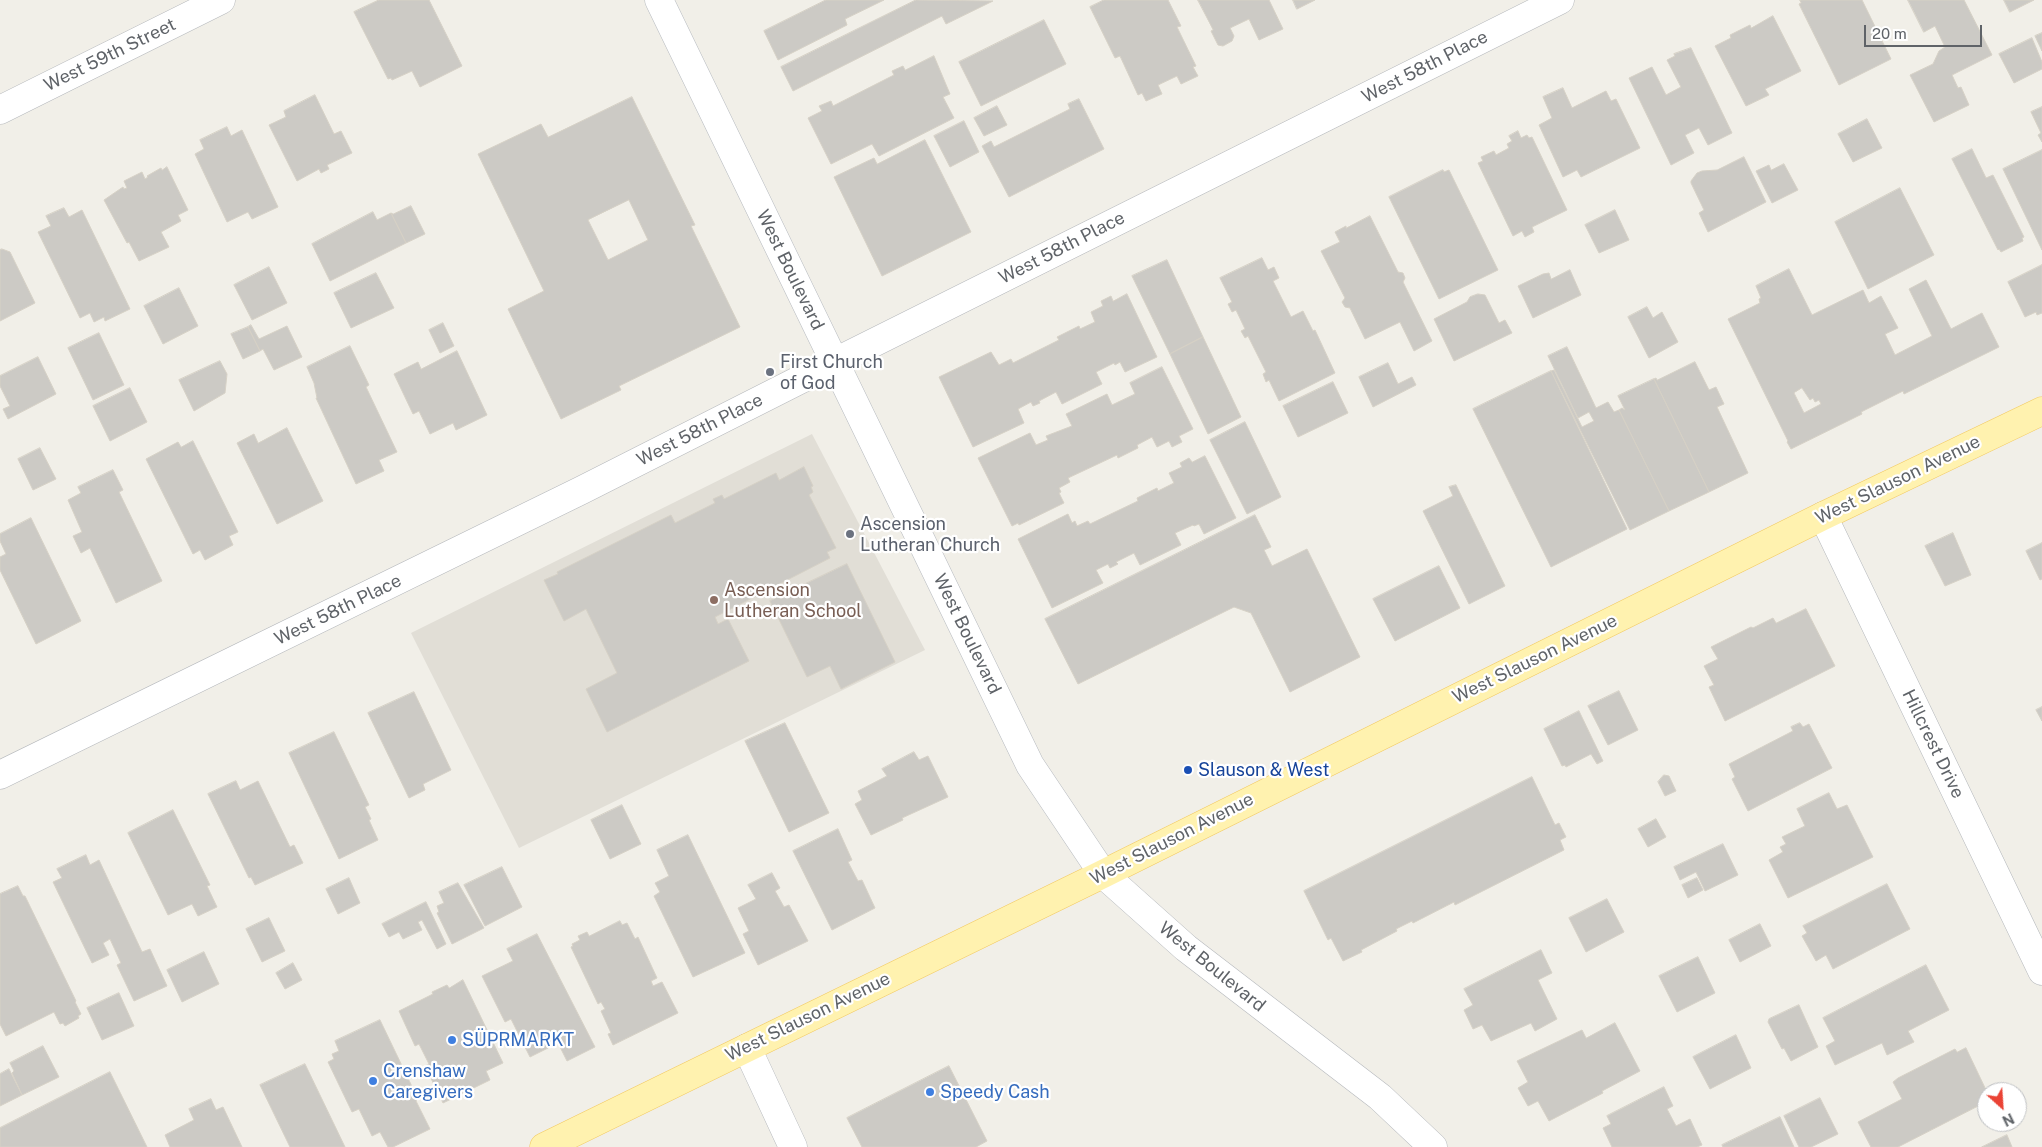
<!DOCTYPE html>
<html>
<head>
<meta charset="utf-8">
<style>
  body { margin:0 }
  #map { position:relative; width:2042px; height:1147px; overflow:hidden; background:#f1efe8; font-family:"Public Sans",sans-serif }
  canvas { display:block }
  .north { position:absolute; left:1977px; top:1082px; width:50px; height:50px; box-sizing:border-box; background:#fff; border:1px solid #bfc1c3; border-radius:50%; rotate:154deg; font-size:14px; font-weight:700; line-height:20px; text-align:center; color:#5f6368 }
  .north::after { content:''; display:block; margin:auto; width:18px; height:22px; background:#ea4335; clip-path:polygon(50% 0,100% 100%,50% 72%,0 100%) }
  .scale { position:absolute; left:1864px; top:25px; width:118px; height:22px; box-sizing:border-box; border:2px solid #5f6368; border-top:0; padding-left:6px; font-size:15px; line-height:18px; white-space:nowrap; color:#5f6368; -webkit-text-stroke:4px #fff; paint-order:stroke }
</style>
</head>
<body>
<div id="map">
<canvas width="2042" height="1147"></canvas>
<div class="north">N</div>
<div class="scale">20 m</div>
</div>
<script>
const g = document.querySelector('canvas').getContext('2d');
g.lineJoin = 'round';
function paint(path, color) { g.fillStyle = color; g.fill(path, 'evenodd'); }
function strokePath(path, color, width, dash) { g.strokeStyle = color; g.lineWidth = width; g.lineCap = dash ? 'butt' : 'round'; g.setLineDash(dash || []); g.stroke(path); }
function label(font, color, halo, rows, align = 'center') {
  g.font = font + ' "Public Sans",sans-serif'; g.lineWidth = 4.5; g.setLineDash([]); g.textBaseline = 'middle'; g.strokeStyle = halo; g.fillStyle = color; for (const [text, x, y, turn = 0] of rows) {
    g.save(); g.translate(x, y); g.rotate((+turn || 0) * Math.PI / 180); g.textAlign = isNaN(turn) ? turn : align; if (halo) g.strokeText(text, 0, 0); g.fillText(text, 0, 0); g.restore();
  }
}
paint(new Path2D(`
  M812,434L925,650L519,848L411,633Z`), '#e1ded6');
const building = new Path2D(`
  M379,0H429L462,66L420,87L412,71L392,80L391,78L388,79L354,12Z
  M826,0H884L845,19L847,25L778,60L764,31Z
  M916,0L993,1L946,24L942,16L793,91L781,67Z
  M1104,0H1168L1181,26L1177,27L1196,66L1193,67L1198,76L1181,84L1177,76L1158,85L1162,94L1146,101L1142,93L1138,95L1120,56L1115,58L1090,7Z
  M1198,0H1269L1283,29L1259,40L1249,19L1230,28L1234,36L1232,41L1223,46L1218,45L1211,31L1213,30Z
  M1293,0H1315L1297,9Z
  M1800,0H1862L1891,59L1839,85L1799,4L1801,3Z
  M1908,0H1964L1992,55L1952,75L1958,88L1961,87L1969,105L1934,122L1910,75L1933,64L1939,51L1945,47L1935,26L1924,32Z
  M2004,0H2034L2010,12Z
  M1773,16L1801,71L1765,89L1769,95L1746,106L1715,46L1731,38L1730,35L1750,25L1751,28Z
  M1044,20L1066,64L981,106L959,62Z
  M2042,33V51L2035,36Z
  M2032,38L2042,62V69L2014,83L1999,54Z
  M1691,48L1732,133L1708,145L1699,128L1685,135L1694,153L1671,165L1629,78L1652,67L1666,95L1681,87L1667,60L1675,56L1674,54Z
  M934,56L950,94L943,97L954,118L879,156L872,144L831,164L808,118L822,111L819,106L831,101L833,106L894,75L892,71L903,66L905,70Z
  M1563,88L1572,108L1606,91L1611,101L1616,99L1640,148L1581,177L1577,170L1563,177L1539,125L1552,118L1543,97Z
  M315,95L334,134L341,131L352,153L327,165L329,169L321,173L319,169L297,181L269,125L286,117L284,111Z
  M632,97L695,225L691,226L740,327L619,386L621,390L561,419L508,309L544,291L478,154L541,124L548,137ZM629,200L648,240L608,260L588,220Z
  M1079,99L1104,149L1009,197L982,146L991,141L994,147L1070,109L1068,104Z
  M997,106L1007,125L984,136L974,118Z
  M2042,107V142L2038,135L2041,133L2031,112Z
  M1867,119L1882,148L1853,162L1838,134Z
  M964,121L979,152L950,167L934,136Z
  M227,127L231,136L242,130L278,207L252,219L248,212L227,222L195,154L204,149L200,140Z
  M1518,131L1521,138L1527,135L1529,138L1532,137L1567,210L1532,227L1534,232L1525,237L1522,231L1513,236L1478,163L1483,161L1481,157L1494,151L1496,155L1509,148L1507,144L1512,141L1509,136Z
  M925,140L971,232L882,276L834,177L874,158L877,164Z
  M1972,149L1986,178L1993,175L2024,237L2022,238L2023,241L2001,252L1999,249L1998,250L1952,159Z
  M2042,150V250L2003,169Z
  M1744,157L1766,202L1708,232L1699,213L1704,210L1691,183V181L1697,173L1702,171L1717,170Z
  M1784,164L1798,190L1772,203L1756,171L1769,165L1771,170Z
  M167,167L188,210L178,215L181,221L161,232L169,247L139,261L129,242L127,243L104,200L123,187L124,189L127,188L124,181L142,172L145,179L148,177L147,176L161,168L162,170Z
  M1443,170L1444,172L1449,170L1498,270L1439,299L1389,197Z
  M1900,188L1934,255L1868,289L1835,222Z
  M411,206L425,234L406,243L391,213L393,214Z
  M64,208L69,217L82,210L130,309L105,321L104,317L94,322L90,313L80,318L38,232L51,226L46,216Z
  M1615,210L1629,240L1599,253L1585,225Z
  M373,212L377,220L391,213L406,243L330,281L312,244Z
  M1370,216L1398,272L1403,273L1405,278L1403,282L1432,341L1414,351L1400,322L1365,339L1350,308L1345,307L1342,302L1345,298L1321,251L1340,242L1335,232L1346,226V228Z
  M2,249L10,252L35,303L0,321V250Z
  M1262,258L1268,270L1274,267L1279,278L1273,281L1291,317L1303,311L1313,331L1315,330L1335,373L1279,401L1269,380L1266,382L1263,374L1266,372L1248,336L1245,338L1241,331L1245,329L1236,310L1232,312L1228,304L1232,302L1220,278Z
  M1167,260L1203,337L1170,354L1132,276Z
  M2042,265V313L2037,315L2036,312L2025,317L2008,282Z
  M269,267L287,303L252,320L234,285Z
  M1789,269L1812,315L1863,290L1869,303L1881,296L1898,328L1885,334L1895,355L1932,336L1909,289L1926,280L1951,329L1982,313L1999,347L1904,394L1903,391L1861,412L1862,414L1791,449L1787,442L1788,441L1728,319L1760,303L1759,299L1761,298L1756,286ZM1802,388L1810,400L1813,398L1815,402L1819,400L1821,404L1804,413L1794,393Z
  M1570,270L1581,295L1533,318L1518,286L1543,274L1549,273L1551,279Z
  M376,273L394,308L351,328L334,293Z
  M179,288L198,326L163,344L144,306Z
  M1127,294L1157,357L1125,372L1120,362L1115,365L1114,363L1096,372L1102,384L1062,404L1056,392L1039,401L1040,403L1033,406L1031,402L1018,409L1024,423L973,447L939,377L991,352L999,365L1011,359L1013,363L1059,340L1057,337L1079,326L1080,329L1095,322L1091,312L1103,306L1101,301L1111,296L1113,301Z
  M1478,294L1485,295L1499,323L1505,320L1512,333L1454,361L1434,319L1467,302L1470,297Z
  M1647,307L1653,318L1662,312L1678,342L1649,358L1628,317Z
  M443,323L454,346L440,353L429,330Z
  M251,325L259,339L287,326L302,357L274,370L263,349L260,351L248,327Z
  M248,327L260,351L243,359L231,334Z
  M99,333L124,385L93,400L68,348Z
  M1203,337L1241,417L1208,434L1170,354Z
  M350,346L369,385L366,387L397,452L379,460L384,471L356,484L316,398H317L314,383L307,367Z
  M1567,347L1596,408L1608,402L1614,412L1619,410L1669,511L1630,530L1551,371L1554,370L1582,427L1594,421L1589,412L1578,418L1548,356Z
  M457,351L487,415L456,430L453,423L430,434L419,411L413,414L394,374L418,362L421,369Z
  M38,357L56,394L8,419L3,409L10,406L0,386V376Z
  M220,361L227,374L225,393L194,411L179,380Z
  M1695,362L1709,390L1716,387L1724,404L1717,407L1748,473L1709,492L1654,379L1656,378L1657,380Z
  M1388,363L1398,384L1412,377L1416,385L1373,407L1359,377Z
  M1162,367L1193,429L1179,436L1182,442L1172,447L1169,441L1157,447L1152,437L1137,445L1138,448L1118,458L1117,455L1068,478L1070,482L1059,488L1061,492L1059,493L1064,503L1019,525L1018,523L1012,526L978,458L1030,433L1036,445L1048,440L1046,436L1072,426L1066,414L1107,394L1112,405L1135,394L1130,383Z
  M1551,371L1627,529L1551,567L1473,409Z
  M1654,379L1709,492L1669,511L1619,410L1622,408L1625,410L1618,396Z
  M1333,382L1348,413L1298,437L1283,406Z
  M130,388L147,422L110,441L93,406Z
  M1245,422L1281,497L1247,514L1210,440Z
  M287,428L323,501L277,524L237,443L254,434L258,443Z
  M193,441L238,532L229,536L233,545L205,560L200,550L193,554L146,459L178,442L181,447Z
  M40,448L56,479L33,490L18,459Z
  M1205,456L1236,518L1204,534L1199,524L1194,526L1193,525L1175,533L1181,545L1140,565L1134,553L1116,562L1118,564L1110,568L1108,564L1096,570L1103,583L1052,608L1018,539L1068,514L1072,523L1075,521L1077,526L1088,521L1090,524L1138,501L1137,498L1157,488L1158,491L1174,483L1169,473L1182,467L1180,463L1189,458L1192,462Z
  M804,467L813,486L811,487L813,492L809,495L836,548L827,552L830,558L715,617L718,624L728,619L749,661L607,732L586,689L617,673L586,609L564,621L544,580L558,574L557,572L671,515L675,523L715,503L713,499L722,495L724,499L776,473L779,480Z
  M113,470L123,490L119,492L162,581L116,603L90,548L81,553L73,536L82,532L68,500L81,493L78,487Z
  M1456,485L1505,586L1469,604L1423,511L1453,496L1449,487Z
  M1255,515L1271,547L1264,550L1272,566L1307,549L1360,657L1290,692L1251,613L1234,607L1078,684L1045,619Z
  M31,518L81,621L36,644L0,570V557L6,554L0,541V534Z
  M1953,533L1971,575L1945,586L1925,546Z
  M2042,543V579L2040,580L2026,551Z
  M847,564L895,662L841,689L830,666L807,677L770,601Z
  M1439,566L1460,608L1395,641L1373,599Z
  M1806,609L1835,666L1725,721L1709,687L1714,685L1704,666L1718,659L1711,647L1751,627L1753,628L1773,618L1776,623Z
  M1619,691L1638,730L1608,745L1588,706Z
  M414,692L451,770L423,784L425,790L409,798L368,713Z
  M2042,707V721L2036,710Z
  M1579,711L1603,761L1597,764L1591,754L1566,767L1565,765L1562,766L1544,729Z
  M785,723L829,813L789,832L745,741Z
  M1800,723L1803,727L1809,724L1832,768L1748,811L1732,779L1735,777L1729,764L1793,731L1791,727Z
  M334,732L369,805L365,807L371,819L369,820L378,840L339,859L289,753Z
  M914,752L919,760L928,756L948,797L902,818L903,820L871,835L855,804L862,800L858,791L887,776L882,769Z
  M1664,775L1669,776L1676,791L1665,796L1658,782Z
  M1532,777L1555,825L1559,823L1566,837L1560,840L1564,850L1455,905L1454,902L1413,923L1412,921L1396,929L1397,931L1361,950L1362,952L1343,961L1331,938L1328,940L1304,891Z
  M236,781L240,790L258,781L290,847L294,845L303,863L255,885L251,877L249,878L208,794Z
  M1829,793L1837,809L1847,805L1873,857L1788,898L1769,860L1783,852L1780,847L1786,844L1782,837L1805,826L1797,809Z
  M622,805L641,844L610,859L591,820Z
  M173,810L210,885L207,886L217,907L198,916L192,904L168,915L128,833Z
  M1656,819L1666,837L1648,847L1638,829Z
  M838,829L852,860L848,862L858,881L862,880L875,908L832,930L793,851Z
  M688,835L745,953L693,977L654,896L660,892L655,883L669,876L657,850Z
  M1723,844L1738,875L1705,891L1696,872L1680,880L1674,867Z
  M86,855L90,865L99,860L142,952L150,949L167,986L134,1001L117,965L121,963L110,939L103,943L109,955L92,963L53,882L62,878L57,869Z
  M502,867L522,907L485,926L464,885Z
  M772,873L780,888L775,891L784,907L789,905L808,941L758,965L743,934L749,931L738,908L756,899L748,885Z
  M349,878L360,903L338,914L326,889Z
  M1697,878L1703,890L1688,898L1682,885Z
  M458,883L484,928L452,944L437,913L439,912L437,906L444,903L439,892Z
  M1887,884L1910,929L1833,969L1826,955L1816,961L1802,936L1807,933L1803,926Z
  M18,886L23,896H25L76,1001L75,1002L81,1014L78,1016L79,1018L65,1026L63,1023L60,1024L54,1012L6,1036L0,1024V894Z
  M1607,899L1624,932L1586,952L1569,918Z
  M426,902L446,944L437,949L422,920L418,922L422,930L403,939L399,932L389,937L382,924Z
  M269,918L285,951L262,962L246,929Z
  M620,921L622,925L627,923L635,939L638,937L657,978L651,981L653,986L662,982L678,1013L613,1045L608,1034L611,1033L601,1011L605,1009L601,1002L598,1004L571,947L573,946L572,944L580,940L578,936L587,932L589,936Z
  M1760,924L1771,946L1740,962L1729,940Z
  M537,934L595,1047L567,1061L558,1043L530,1057L511,1019L505,1022L482,976L513,961L507,949Z
  M1541,950L1552,973L1538,980L1557,1019L1535,1031L1531,1023L1491,1041L1482,1025L1473,1029L1464,1010L1473,1005L1464,989Z
  M204,952L219,984L182,1002L167,970Z
  M1698,957L1715,993L1677,1012L1659,976Z
  M293,963L302,980L285,989L276,973Z
  M1926,965L1949,1010L1908,1031L1914,1042L1887,1055L1882,1043L1835,1065L1826,1046L1835,1041L1823,1018Z
  M463,980L503,1063L486,1071L490,1080L443,1103L425,1066L429,1064L419,1044L415,1046L399,1011L433,994L432,992L447,985L449,988Z
  M119,993L134,1026L102,1040L87,1008Z
  M1799,1005L1818,1047L1791,1061L1784,1048L1782,1049L1768,1022L1769,1019Z
  M380,1020L418,1099L416,1101L430,1129L393,1147H388L380,1132L372,1136L359,1109L352,1112L328,1062L334,1059L332,1054L339,1051L335,1041Z
  M1615,1023L1640,1071L1602,1091L1603,1093L1549,1121L1538,1101L1528,1106L1518,1088L1528,1082L1517,1061L1582,1030L1586,1038Z
  M1736,1035L1751,1068L1710,1089L1693,1057Z
  M43,1046L59,1077L22,1095L12,1073L14,1071L10,1063Z
  M1966,1048L1987,1092V1096L1980,1099L1982,1104L1898,1147H1871L1858,1122L1902,1099L1893,1082L1898,1078L1955,1049L1957,1052Z
  M305,1064L345,1147H290L260,1085Z
  M949,1066L987,1141L976,1147H862L847,1118Z
  M9,1069L22,1095L0,1106V1074Z
  M110,1072L147,1147H0V1128Z
  M1664,1087L1673,1106L1667,1109L1676,1126L1690,1119L1702,1145L1697,1147H1612L1603,1128L1611,1124L1607,1116Z
  M1820,1098L1838,1134L1811,1147H1799L1784,1116Z
  M211,1099L216,1110L223,1107L242,1147H170L165,1135L194,1120L189,1109Z
  M1780,1117L1794,1147H1723L1722,1145Z
  M2007,1135L2012,1147H1982Z`);
paint(building, '#cccac5');
strokePath(building, '#d6d1c6', 1);
const minor = new Path2D(`
  M0,110L221,0
  M1823,516L2042,971
  M0,775L582,490L835,362L1560,0
  M747,1048L793,1147`);
const tertiary = new Path2D(`
  M1103,874L1186,948L1380,1097L1433,1147`);
const secondary = new Path2D(`
  M659,0L1030,765L1103,874`);
const primary = new Path2D(`
  M544,1147L1103,874L1823,516L2042,411`);
strokePath(minor, '#b5b8bc', 29);
strokePath(tertiary, '#b5b8bc', 29);
strokePath(secondary, '#b6babf', 29);
strokePath(primary, '#f2c960', 29);
strokePath(minor, '#fff', 28);
strokePath(tertiary, '#fff', 28);
strokePath(secondary, '#fff', 28);
strokePath(primary, '#fff2af', 28);
for (const [x, y, r, color] of [
  [770,372,5,"#6b7280"],
  [850,534,5,"#6b7280"],
  [714,600,5,"#8d6e63"],
  [1188,770,5,"#1a4fb4"],
  [452,1040,5,"#3f7fe0"],
  [373,1081,5,"#3f7fe0"],
  [930,1092,5,"#3f7fe0"]
]) { const dot = new Path2D(); dot.arc(x, y, r, 0, 2 * Math.PI); g.fillStyle = color; g.fill(dot); strokePath(dot, '#fff', 2); }
label('18px', '#5f6368', '#fff', [
  ["West 59th Street",110,55,-26],
  ["West 58th Place",1425,67,-27],
  ["West 58th Place",1062,248,-27],
  ["West Boulevard",790,270,64],
  ["West 58th Place",700,430,-27],
  ["West Slauson Avenue",1898,480,-26],
  ["West 58th Place",338,610,-26],
  ["West Boulevard",967,634,64],
  ["West Slauson Avenue",1535,659,-26],
  ["Hillcrest Drive",1933,744,64],
  ["West Slauson Avenue",1172,839,-27],
  ["West Boulevard",1212,967,39],
  ["West Slauson Avenue",808,1017,-26]
]);
label('18px', '#5b616d', '#fff', [
  ["First Church",780,362],
  ["of God",780,383],
  ["Ascension",860,524],
  ["Lutheran Church",860,545]
], 'left');
label('18px', '#785e54', '#fff', [
  ["Ascension",724,590],
  ["Lutheran School",724,611]
], 'left');
label('18px', '#164399', '#fff', [
  ["Slauson & West",1198,770]
], 'left');
label('18px', '#366cbe', '#fff', [
  ["SÜPRMARKT",462,1040],
  ["Crenshaw",383,1071],
  ["Caregivers",383,1092],
  ["Speedy Cash",940,1092]
], 'left');
</script>
</body>
</html>
